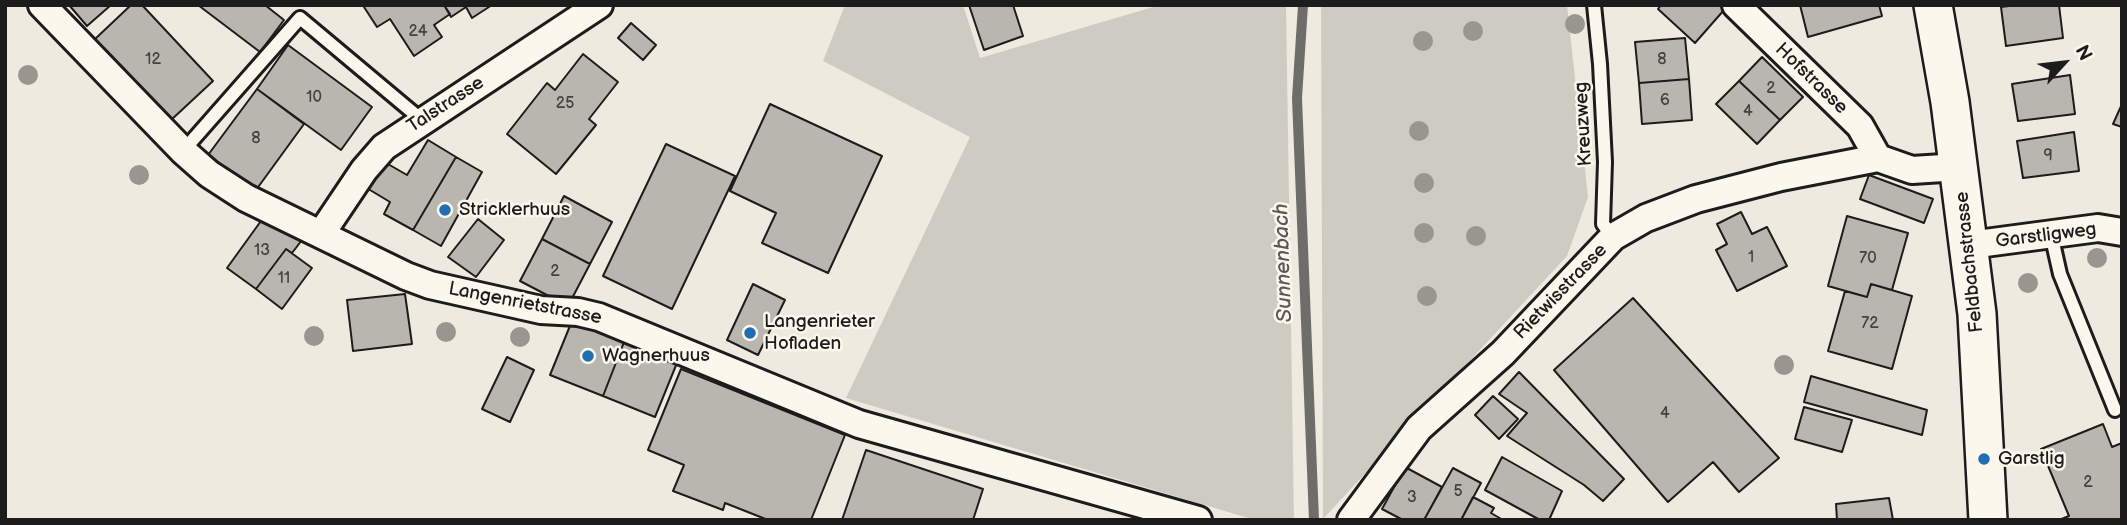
<!DOCTYPE html>
<html>
<head>
<meta charset="utf-8">
<style>
  body { margin:0 }
  #map { position:relative; width:2127px; height:525px; overflow:hidden; background:#eeeadf; font-family:"Balsamiq Sans",sans-serif }
  canvas { display:block }
  .frame { position:absolute; inset:0; border:7px solid #1c1c1c; pointer-events:none }
  .north { position:absolute; left:2029px; top:28px; width:70px; height:70px; -webkit-text-stroke:5px #fbf7ec; paint-order:stroke; rotate:63deg; font-size:19px; font-weight:700; line-height:28px; text-align:center; color:#1c1c1c }
  .north::after { content:''; display:block; margin:auto; width:24px; height:32px; background:#1c1c1c; clip-path:polygon(50% 0,100% 100%,50% 72%,0 100%) }
</style>
</head>
<body>
<div id="map">
<canvas width="2127" height="525"></canvas>
<div class="frame"></div>
<div class="north">N</div>
</div>
<script>
const g = document.querySelector('canvas').getContext('2d');
g.lineJoin = 'round';
function paint(path, color) { g.fillStyle = color; g.fill(path, 'evenodd'); }
function strokePath(path, color, width, dash) { g.strokeStyle = color; g.lineWidth = width; g.lineCap = dash ? 'butt' : 'round'; g.setLineDash(dash || []); g.stroke(path); }
function label(font, color, halo, rows, align = 'center') {
  g.font = font + ' "Balsamiq Sans",sans-serif'; g.lineWidth = 5; g.setLineDash([]); g.textBaseline = 'middle'; g.strokeStyle = halo; g.fillStyle = color; for (const [text, x, y, turn = 0] of rows) {
    g.save(); g.translate(x, y); g.rotate((+turn || 0) * Math.PI / 180); g.textAlign = isNaN(turn) ? turn : align; if (halo) g.strokeText(text, 0, 0); g.fillText(text, 0, 0); g.restore();
  }
}
paint(new Path2D(`
  M845,5H963L980,58L1160,5H1286L1294,520H1255L846,398L970,137L823,61Z
  M1321,5H1567L1588,197L1567,256L1323,519Z`), '#ceccc2');
strokePath(new Path2D(`
  M1303,5L1297,98L1314,520`), '#6f6d69', 10);
const building = new Path2D(`
  M69,5H111L87,26Z
  M131,5H142L213,81L170,121L94,40Z
  M198,5H265L284,20L260,52Z
  M366,5H444L450,14L434,25L442,37L414,56L390,19L377,27L364,7Z
  M444,5H492L472,18L466,7L451,17Z
  M969,5H1013L1023,36L984,50Z
  M1661,5H1720L1724,10L1695,43L1658,9Z
  M1800,5H1879L1882,16L1808,37Z
  M2017,5H2059L2063,38L2006,46L2001,7Z
  M631,23L656,45L643,60L618,38Z
  M1685,38L1689,79L1639,83L1635,42Z
  M288,45L372,107L341,150L257,89Z
  M583,54L618,82L589,119L596,125L556,174L507,134L547,83L555,90Z
  M1762,57L1803,97L1780,120L1739,81Z
  M2070,75L2075,114L2018,121L2012,84Z
  M1689,79L1692,120L1642,124L1639,83Z
  M1739,81L1780,120L1757,144L1716,104Z
  M257,89L304,124L256,190L208,155Z
  M770,104L882,156L828,273L762,243L776,213L730,191Z
  M2122,104V127L2113,124Z
  M2074,132L2079,171L2023,178L2017,141Z
  M428,140L456,157L413,230L384,214L390,202L365,187L381,160L407,175Z
  M666,144L735,176L672,309L603,276Z
  M456,157L482,172L441,246L413,230Z
  M1869,175L1933,199L1924,223L1860,199Z
  M564,196L612,222L590,264L542,239Z
  M1741,212L1752,234L1767,227L1787,266L1737,291L1716,250L1727,244L1717,224Z
  M266,214L302,240L292,253L286,249L256,289L227,268Z
  M1847,216L1908,233L1892,290L1871,284L1867,297L1828,286Z
  M478,219L504,240L476,277L448,257Z
  M542,239L590,264L568,306L520,281Z
  M286,249L312,268L282,309L256,289Z
  M753,284L785,300L758,355L727,340Z
  M1871,284L1912,296L1892,369L1828,351L1845,291L1867,297Z
  M405,294L412,344L353,351L347,300Z
  M1633,298L1779,458L1739,492L1713,462L1668,502L1554,370Z
  M574,316L626,337L603,396L550,375Z
  M626,337L679,358L655,417L603,396Z
  M507,357L534,370L510,422L482,409Z
  M681,369L845,435L811,520H768L725,503L723,510L673,491L684,465L648,450Z
  M1519,372L1624,479L1603,501L1584,485L1507,436L1527,413L1499,394Z
  M1811,376L1927,410L1922,435L1804,402Z
  M1493,396L1518,419L1499,439L1475,415Z
  M1804,407L1852,420L1842,452L1795,439Z
  M2103,424L2112,447L2122,443V520H2059L2069,516L2041,449Z
  M866,450L983,489L973,520H842Z
  M1502,457L1562,491L1549,520H1540L1485,490Z
  M1405,467L1442,487L1424,520H1403L1382,509Z
  M1453,468L1481,483L1461,520H1424Z
  M1473,497L1494,508L1491,513L1503,520H1461Z
  M1889,498L1893,520H1837L1836,504Z`);
paint(building, '#b9b6af');
strokePath(building, '#1c1c1c', 2);
const service = new Path2D(`
  M1594,5L1600,64L1605,162L1603,224L1613,237
  M183,151L300,18L423,121
  M2051,234L2060,274L2115,410`);
const minor = new Path2D(`
  M42,5L183,151L209,174L246,198L406,276L430,285L541,310L578,312L599,317L859,424L1198,520
  M1736,5L1860,126L1878,158
  M321,234L364,170L384,147L599,5
  M1970,245L2098,228L2122,232
  M1351,520L1419,428L1503,353L1613,237L1646,218L1696,199L1781,177L1878,158L1912,170L1959,167`);
const secondary = new Path2D(`
  M1933,5L1950,102L1977,314L1988,520`);
strokePath(service, '#1c1c1c', 18);
strokePath(minor, '#1c1c1c', 32);
strokePath(secondary, '#1c1c1c', 42);
strokePath(service, '#fbf7ec', 12);
strokePath(minor, '#fbf7ec', 26);
strokePath(secondary, '#fbf7ec', 37);
g.fillStyle = '#98968f';
for (const [x, y] of [
  [1575,24],
  [1473,31],
  [1423,41],
  [28,75],
  [1419,131],
  [139,175],
  [1424,183],
  [1424,233],
  [1476,236],
  [2097,258],
  [2028,283],
  [1427,296],
  [446,332],
  [314,336],
  [520,337],
  [1784,365]
]) { g.beginPath(); g.arc(x, y, 10, 0, 2 * Math.PI); g.fill(); }
for (const [x, y, r, color] of [
  [445,210,7,"#1f6fb2"],
  [750,333,7,"#1f6fb2"],
  [588,356,7,"#1f6fb2"],
  [1984,459,7,"#1f6fb2"]
]) { const dot = new Path2D(); dot.arc(x, y, r, 0, 2 * Math.PI); g.fillStyle = color; g.fill(dot); strokePath(dot, '#fbf7ec', 2.5); }
label('16px', '#434241', null, [
  ["24",418,32],
  ["12",153,60],
  ["8",1662,60],
  ["2",1771,89],
  ["10",314,98],
  ["6",1665,101],
  ["25",565,104],
  ["4",1748,112],
  ["8",256,139],
  ["9",2048,156],
  ["13",262,251],
  ["1",1751,258],
  ["70",1868,259],
  ["2",555,272],
  ["11",284,279],
  ["72",1870,324],
  ["4",1665,414],
  ["2",2088,483],
  ["5",1458,492],
  ["3",1412,498]
]);
label('19px', '#1c1c1c', '#fbf7ec', [
  ["Hofstrasse",1811,79,44],
  ["Talstrasse",446,105,-33],
  ["Kreuzweg",1584,124,-93],
  ["Garstligweg",2046,236,-7],
  ["Feldbachstrasse",1970,262,-96],
  ["Rietwisstrasse",1561,292,-46],
  ["Langenrietstrasse",525,304,11]
]);
label('19px', '#1c1c1c', '#fbf7ec', [
  ["Stricklerhuus",459,210],
  ["Langenrieter",764,322],
  ["Hofladen",764,344],
  ["Wagnerhuus",602,356],
  ["Garstlig",1998,459]
], 'left');
label('italic 21px', '#5a5956', '#fbf7ec', [
  ["Sunnenbach",1284,263,-92]
]);
</script>
</body>
</html>
